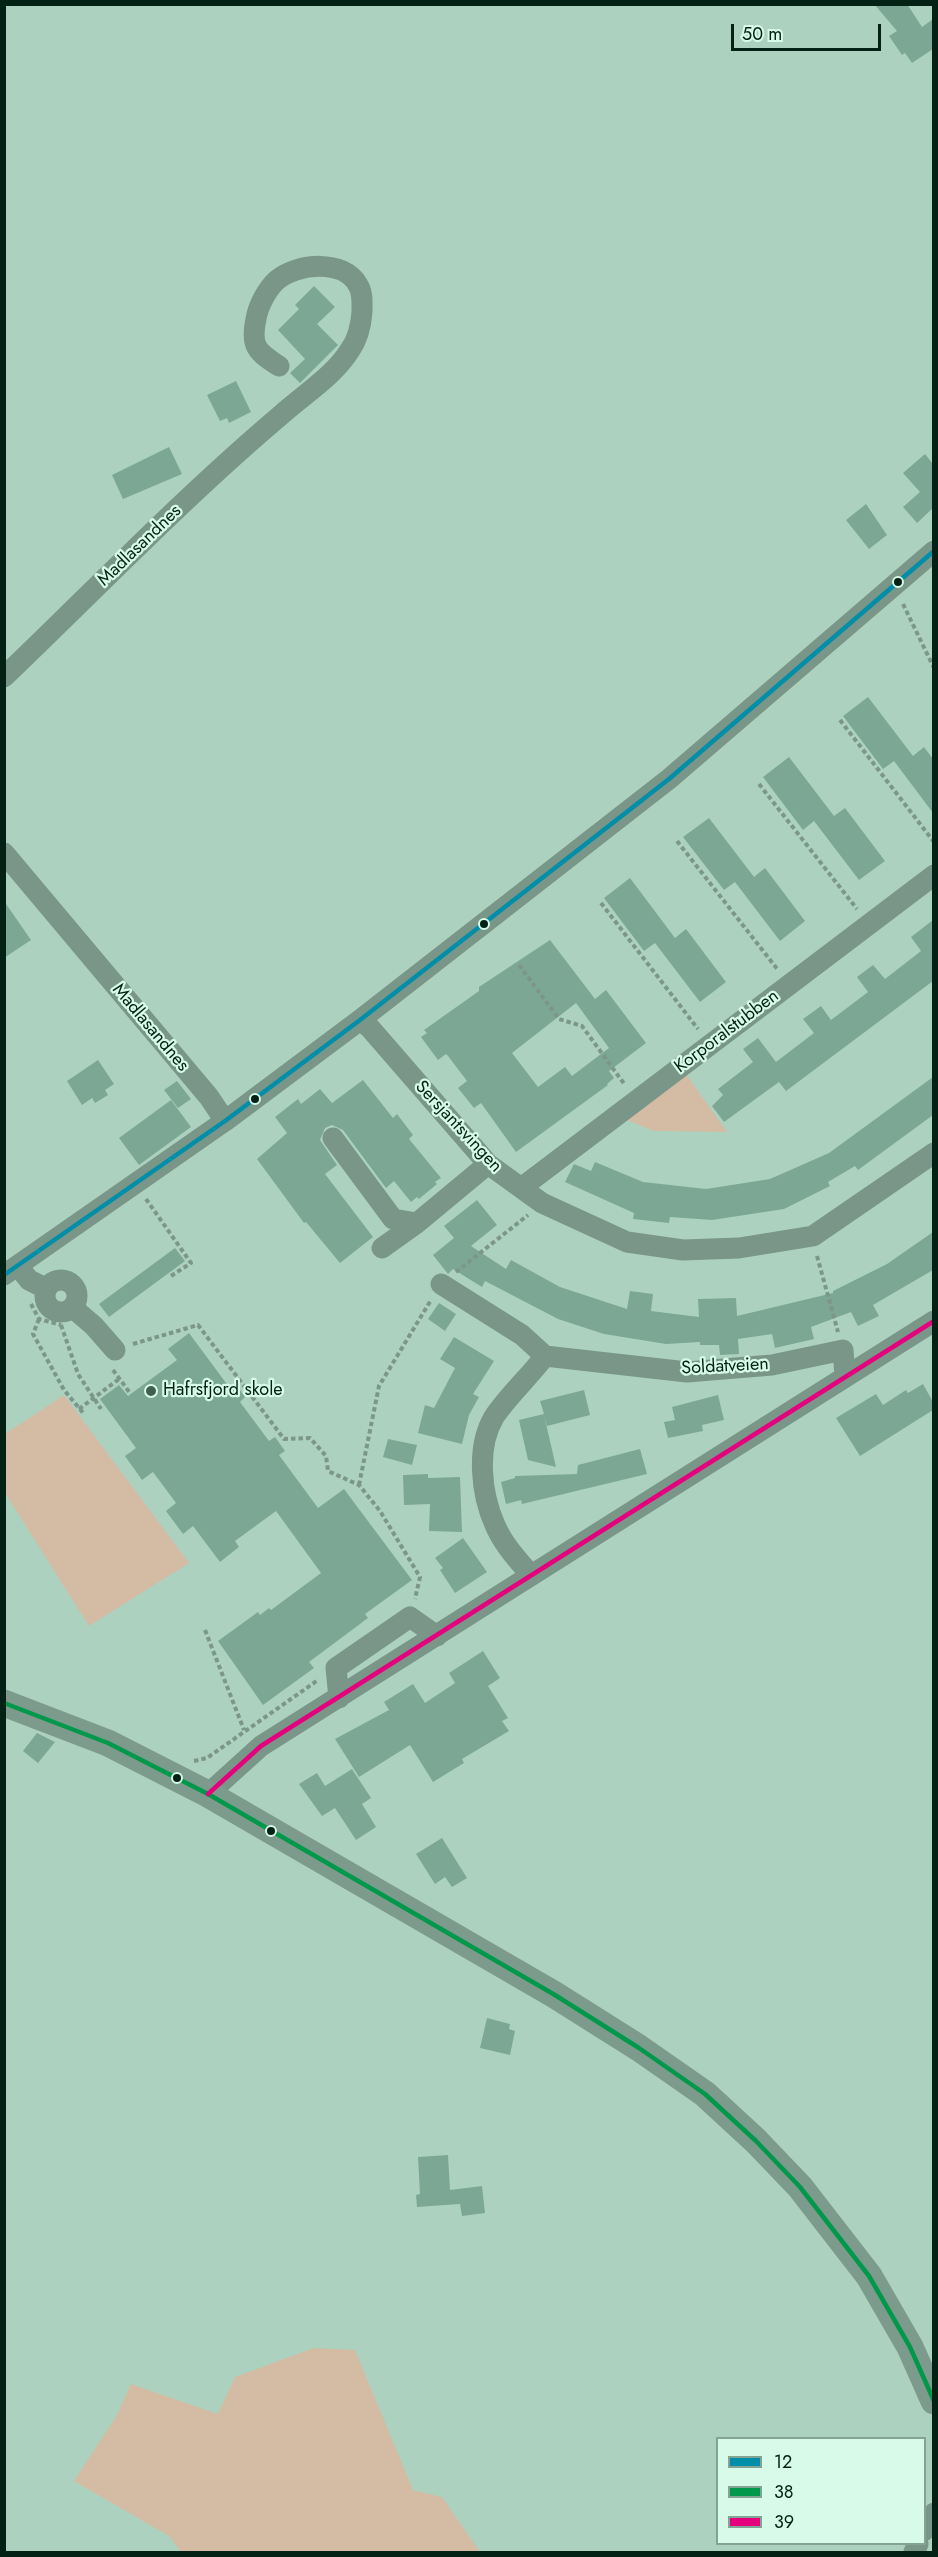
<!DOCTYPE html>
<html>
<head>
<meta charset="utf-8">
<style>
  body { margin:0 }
  #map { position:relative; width:938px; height:2557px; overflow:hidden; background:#acd2bf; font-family:Jost,sans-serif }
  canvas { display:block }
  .frame { position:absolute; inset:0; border:6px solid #042115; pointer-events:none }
  .legend { position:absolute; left:716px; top:2437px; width:210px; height:108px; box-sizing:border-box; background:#d8fae8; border:2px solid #83a394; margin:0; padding:8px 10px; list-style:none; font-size:18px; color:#042115 }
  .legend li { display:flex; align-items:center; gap:12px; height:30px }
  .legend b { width:30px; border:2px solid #83a394 }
  .scale { position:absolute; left:731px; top:24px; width:150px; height:27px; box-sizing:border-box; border:3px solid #042115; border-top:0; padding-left:8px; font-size:18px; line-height:21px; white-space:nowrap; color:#042115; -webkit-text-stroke:4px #d8fae8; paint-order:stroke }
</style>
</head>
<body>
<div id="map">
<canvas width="938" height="2557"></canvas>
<div class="frame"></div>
<ul class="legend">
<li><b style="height:8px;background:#018ea9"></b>12</li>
<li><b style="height:8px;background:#00994b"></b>38</li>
<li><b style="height:8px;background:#e5007d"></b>39</li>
</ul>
<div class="scale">50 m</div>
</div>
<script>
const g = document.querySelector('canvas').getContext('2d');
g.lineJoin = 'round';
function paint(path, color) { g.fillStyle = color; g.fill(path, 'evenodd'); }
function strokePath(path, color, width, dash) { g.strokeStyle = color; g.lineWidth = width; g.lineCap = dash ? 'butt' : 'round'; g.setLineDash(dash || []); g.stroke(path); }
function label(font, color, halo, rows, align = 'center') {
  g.font = font + ' Jost,sans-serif'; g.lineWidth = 4.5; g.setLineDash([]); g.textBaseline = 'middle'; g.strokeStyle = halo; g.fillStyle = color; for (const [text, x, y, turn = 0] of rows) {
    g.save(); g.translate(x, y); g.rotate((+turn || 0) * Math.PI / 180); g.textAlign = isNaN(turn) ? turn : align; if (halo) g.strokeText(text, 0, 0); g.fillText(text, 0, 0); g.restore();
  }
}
paint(new Path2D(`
  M686,1074L727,1132L654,1131L627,1120Z
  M64,1395L189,1563L89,1626L5,1493V1434Z
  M314,2348L355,2350L413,2490L442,2497L480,2552H181L169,2536L74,2481L117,2415L131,2384L218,2414L235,2377Z`), '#d4bba3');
paint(new Path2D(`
  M874,4H907L922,27L933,19V49L912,63L905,53L902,55L889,36L897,31Z
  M314,286L335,307L317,324L338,345L300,383L290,373L305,359L278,330L299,309L295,305Z
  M236,381L251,412L229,423L227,418L220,421L207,395Z
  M169,447L182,474L123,499L112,475Z
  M925,454L933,464V508L917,523L903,507L920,492L903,473Z
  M866,504L887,535L869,549L846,520Z
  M868,697L913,756L924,747L933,759V813L894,761L883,769L843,716Z
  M789,757L834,816L845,808L885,861L859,880L814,821L803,830L763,777Z
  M709,818L754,877L765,868L805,921L780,941L735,882L724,890L683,837Z
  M630,878L675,938L686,929L726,982L700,1002L655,943L644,951L604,898Z
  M4,901L31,940L4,958Z
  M933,920V981L786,1091L779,1082L724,1122L712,1106L723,1095L718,1089L753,1062L743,1049L758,1038L776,1062L814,1033L803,1019L821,1006L831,1020L868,992L857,977L873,965L885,979L921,951L911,937Z
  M550,940L595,999L606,990L646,1043L609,1071L614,1078L607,1084L608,1085L516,1152L481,1103L474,1108L458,1088L467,1081L448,1056L446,1054L438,1060L421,1037L427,1033L424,1030L479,991V987ZM576,1003L609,1048L572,1076L565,1067L538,1087L512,1053Z
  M98,1060L114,1084L105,1090L108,1095L95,1103L92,1098L82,1105L67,1081Z
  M933,1077V1115L858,1170L855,1166L828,1182L830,1186L784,1209L712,1220L670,1217L669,1223L633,1219L634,1213L565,1182L574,1164L591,1171L595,1162L643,1182L706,1189L770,1179L829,1153Z
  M363,1080L393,1118L397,1114L413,1135L409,1139L441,1178L435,1182L437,1184L419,1199L417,1197L411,1202L394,1181L386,1188L343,1130L332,1125L325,1128L320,1140L337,1165L325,1174L373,1237L340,1263L306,1222L304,1223L257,1159L287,1133L275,1117L298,1099L301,1104L320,1089L332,1103Z
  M177,1081L191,1099L178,1108L164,1090Z
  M171,1100L191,1127L139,1165L119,1138Z
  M477,1200L497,1225L471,1246L506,1269L511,1260L560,1287L627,1309L630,1291L653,1294L651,1311L699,1317L698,1299L736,1298L737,1316L833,1293V1291L887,1264L933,1232V1270L873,1305L879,1316L858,1326L851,1312L811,1327L814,1339L775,1348L772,1334L738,1339L739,1354L720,1355L719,1345H700V1342L666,1344L604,1334L558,1319L485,1281L482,1287L453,1269L448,1274L433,1255L454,1238L444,1226Z
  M175,1248L185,1261L109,1317L99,1304Z
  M439,1303L456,1314L445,1331L428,1319Z
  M189,1333L229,1387L235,1383L245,1397L240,1402L269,1441L275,1437L285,1451L279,1455L318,1508L344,1489L412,1580L365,1614L368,1618L309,1662L314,1668L263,1705L218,1641L258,1612L260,1615L269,1608L271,1610L321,1573L276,1511L235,1541L239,1547L220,1562L193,1526L183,1534L166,1511L176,1503L153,1472L142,1480L125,1456L136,1448L100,1399L119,1385L128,1396L177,1360L168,1349Z
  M454,1337L494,1361L473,1394L479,1397L469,1415L462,1444L418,1433L425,1405L434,1408L455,1368L440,1359Z
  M923,1384L933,1402V1410L860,1456L836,1418L876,1394L883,1405L906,1390L908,1393Z
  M584,1390L590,1415L547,1426L544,1415L556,1467L528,1460L519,1420L544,1414L540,1401Z
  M718,1395L724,1420L702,1425L703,1431L668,1438L664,1422L675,1420L672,1407Z
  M388,1439L417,1445L412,1465L383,1457Z
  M640,1449L647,1474L522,1504L521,1500L506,1504L501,1482L515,1478V1476L577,1474L578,1465Z
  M428,1474V1478L460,1477L462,1532L429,1531L430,1504L404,1505L403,1475Z
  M463,1538L487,1572L455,1593L440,1570L443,1568L435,1558Z
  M483,1651L500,1678L488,1686L508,1718L502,1721L509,1731L462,1759L464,1763L433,1782L410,1745L359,1777L335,1739L389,1710L384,1702L413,1684L425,1703L455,1683L449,1673Z
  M37,1733L55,1742L38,1763L23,1751Z
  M352,1769L371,1798L362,1804L376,1827L356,1840L335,1808L322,1816L299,1784L317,1773L325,1786Z
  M442,1838L467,1878L452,1887L445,1877L435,1884L416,1854Z
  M487,2018L510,2024L509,2029L515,2031L510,2055L480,2048Z
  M448,2155L450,2190L482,2186L485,2213L462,2216L460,2204L417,2207L416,2195L420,2194L418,2157Z`), '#7ca795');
strokePath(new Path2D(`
  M903,604L934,668
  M840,720L934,842
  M759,784L857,909
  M677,841L778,970
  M601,903L698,1029
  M519,965L559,1019L582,1026L625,1085
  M146,1199L191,1263L171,1276
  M817,1256L838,1332
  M456,1272L528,1215
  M31,1304L39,1319L61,1325
  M39,1319L33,1334L64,1390L84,1414
  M61,1325L78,1374L101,1409
  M133,1344L198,1325L284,1439L310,1438L326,1456L328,1471L359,1485L380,1511L420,1577L415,1599
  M113,1370L130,1393
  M79,1409L119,1379
  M359,1485L379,1386L431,1300
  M205,1630L244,1730
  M194,1761L207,1758L318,1680`), '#7c9689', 4, [4.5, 3]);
strokePath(new Path2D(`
  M4,677C96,589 184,497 281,415C303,395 334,376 350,350C358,339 361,325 362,312C362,302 363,293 358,285C344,259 297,263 277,280C267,289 258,306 256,319C250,346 257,352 279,366
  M4,853L209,1097L225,1121
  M360,1020L370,1028L488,1164L542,1203L627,1242L683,1250L739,1248L813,1236L934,1153
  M333,1138L393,1219L417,1223L488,1164
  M521,1188L934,875
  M382,1248L417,1223
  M18,1266L29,1280L45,1288
  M4,1275L225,1121L360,1020L669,779L934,551
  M45 1296a16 16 0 1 1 32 0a16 16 0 1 1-32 0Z
  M441,1284L522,1335L545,1356
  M73,1308L94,1326L115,1350
  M530,1574C517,1559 503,1544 495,1525C481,1494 476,1447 494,1417C508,1396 529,1377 545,1356L687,1372L772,1365L843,1350L845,1376
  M339,1698L336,1668L410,1617L437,1636
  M208,1794L261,1746L934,1321
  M924,2531L934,2513
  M914,2552L918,2544`), '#799688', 21);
strokePath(new Path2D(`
  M4,1703L108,1743L208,1794L555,1995L639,2048L705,2094L756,2141L800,2187L869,2276L910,2347L934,2401`), '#7d9b8c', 27);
strokePath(new Path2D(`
  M4,1275L225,1121L360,1020L669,779L934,551`), '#018ea9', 4.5);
strokePath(new Path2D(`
  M4,1703L108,1743L208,1794L555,1995L639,2048L705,2094L756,2141L800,2187L869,2276L910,2347L934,2401`), '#00994b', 4.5);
strokePath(new Path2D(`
  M208,1794L261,1746L934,1321`), '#e5007d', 4.5);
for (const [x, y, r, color] of [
  [898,582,5,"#042115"],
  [484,924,5,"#042115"],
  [255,1099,5,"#042115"],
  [151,1391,6,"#3f5f50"],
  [177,1778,5,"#042115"],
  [271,1831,5,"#042115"]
]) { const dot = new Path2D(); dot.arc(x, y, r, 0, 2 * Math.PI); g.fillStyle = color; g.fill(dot); strokePath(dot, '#d8fae8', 2); }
label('18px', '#042115', '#d8fae8', [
  ["Madlasandnes",140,546,-44],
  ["Madlasandnes",150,1028,50],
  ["Korporalstubben",727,1032,-37],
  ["Sersjantsvingen",458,1127,47],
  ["Soldatveien",725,1367,-3]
]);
label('18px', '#042115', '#d8fae8', [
  ["Hafrsfjord skole",163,1391]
], 'left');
</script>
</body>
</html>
